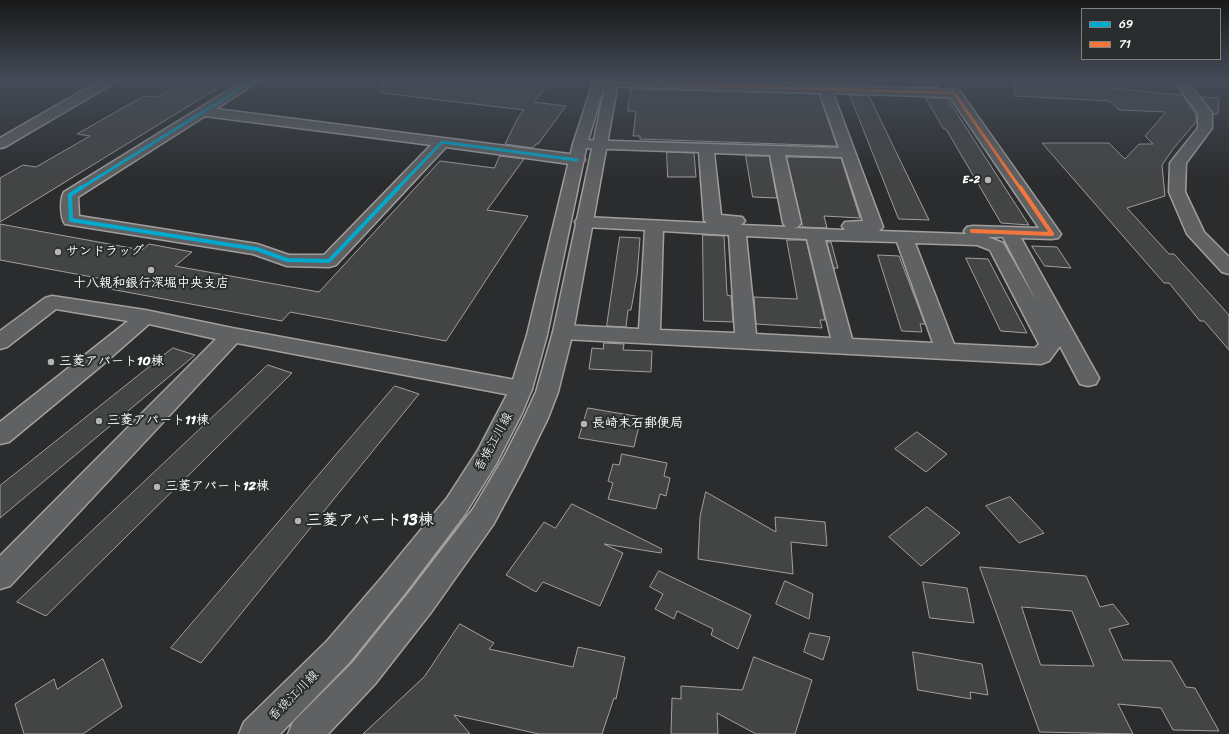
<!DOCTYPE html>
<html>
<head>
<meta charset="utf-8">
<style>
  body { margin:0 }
  #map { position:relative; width:1229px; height:734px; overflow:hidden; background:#2b2c2d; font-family:Sriracha,sans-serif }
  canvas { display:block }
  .legend { position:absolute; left:1081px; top:8px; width:140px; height:52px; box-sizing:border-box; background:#2a2d2e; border:1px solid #7f8182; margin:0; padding:5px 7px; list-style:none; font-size:12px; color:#fff }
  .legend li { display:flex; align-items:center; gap:8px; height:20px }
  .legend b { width:20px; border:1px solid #7f8182 }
</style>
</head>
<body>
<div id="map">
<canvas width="1229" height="734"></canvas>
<ul class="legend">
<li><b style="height:5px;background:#00a9ce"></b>69</li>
<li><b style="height:5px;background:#f5763a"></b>71</li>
</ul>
</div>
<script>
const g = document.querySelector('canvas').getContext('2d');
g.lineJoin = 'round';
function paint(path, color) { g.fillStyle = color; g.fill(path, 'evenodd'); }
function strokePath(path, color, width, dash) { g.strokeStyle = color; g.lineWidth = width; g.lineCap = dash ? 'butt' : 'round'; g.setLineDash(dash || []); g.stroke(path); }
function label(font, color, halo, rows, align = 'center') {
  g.font = font + ' Sriracha,"Klee One",sans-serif'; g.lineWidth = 4; g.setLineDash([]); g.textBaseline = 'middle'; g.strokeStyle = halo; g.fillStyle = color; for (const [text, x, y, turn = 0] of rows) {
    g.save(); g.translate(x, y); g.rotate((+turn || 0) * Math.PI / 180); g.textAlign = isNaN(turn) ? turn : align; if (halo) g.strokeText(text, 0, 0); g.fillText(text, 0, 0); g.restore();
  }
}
const building = new Path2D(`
  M188,80H231L0,222V178L23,165L36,167L90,136L77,134L144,96L158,97Z
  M383,80H552L534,102L566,106L538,144H536L533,148L505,144L519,116L524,110L382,93Z
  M705,80H815V83Z
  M830,80H872V83L867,85L831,84Z
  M922,80H934L939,88L919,87L917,83Z
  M1016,80H1102L1109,88L1182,95L1196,114V122L1173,149L1162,165L1165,196L1127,208L1169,254H1174L1229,315V350L1204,321H1200L1169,283H1164L1042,143H1109L1125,159L1139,144H1153L1145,136L1166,112L1119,110L1110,101L1015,96Z
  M631,89L819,94L837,146L640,139V136H633L636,111H628Z
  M850,95L869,96L929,220L899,219Z
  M1201,97L1219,98L1218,114H1214Z
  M926,98H947L1029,225L1001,223L946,129H944Z
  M667,152L694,153L696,177H668Z
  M500,156L524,159L487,210L528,216L446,341L290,312L282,321L94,286L103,279L0,260V224L142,250L149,244L192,252L175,266L319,292L440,161L494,168Z
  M746,156H769L777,198L753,197Z
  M787,157L841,158L860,218L824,216L827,228L803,227Z
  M703,235L724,236L727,295L731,296L733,322L704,321Z
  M620,237L640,238L637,276L631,310H628L626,327L607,326Z
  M787,240H806L825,320H820L822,328L756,324L754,297L797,299Z
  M827,242H831L838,268H834Z
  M1032,246L1057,247L1071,268L1045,266Z
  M878,255L899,256L925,324H920L922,332L902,331Z
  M966,258L988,259L1027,333L1001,331Z
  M604,343L624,344L623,350L652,351L651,372L589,369L592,348L603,349Z
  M173,348L195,355L0,518V486Z
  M268,365L292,373L46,616L17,602Z
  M395,386L419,394L201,663L171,648Z
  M588,408L641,417L634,447L579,438Z
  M917,432L947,454L926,472L895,449Z
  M622,454L667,463L664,476L670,478L666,496L660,494L656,509L608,499L613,483L608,481L613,464L619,465Z
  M706,492L776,532L775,517L825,522L827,546L791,542L793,574L698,559L700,517Z
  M1010,497L1044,533L1019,543L986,506Z
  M572,504L662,549L661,553L604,544L623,553L600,606L543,582L536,592L506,575L544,522L555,528Z
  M927,507L960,533L921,566L889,537Z
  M980,567L1086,576L1100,607L1113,604L1129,624L1109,629L1123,660L1171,661L1186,687L1195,688L1219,731L1173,730L1161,708L1118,704L1133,734L1040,732ZM1022,607L1072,611L1094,666L1041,665Z
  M659,571L751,615L738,649L711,635L713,629L677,611L674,619L655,609L663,594L650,587Z
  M785,581L813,594L809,619L776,604Z
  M923,582L967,588L974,623L930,618Z
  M460,624L494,643L489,649L573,667L578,647L625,657L616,699L614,698L602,734H539L454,715L470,734H363L424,677Z
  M810,633L830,637L823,660L804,652Z
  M913,652L982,664L988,695L970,692L971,699L918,690Z
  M754,657L812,680L795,734H756L717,713L718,734H671L672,698L681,699V686L742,690Z
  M103,659L122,707L83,734H24L15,704L54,679L57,689Z`);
paint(building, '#434444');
strokePath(building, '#a0a0a0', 1);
const minor = new Path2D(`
  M101,80H116L114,83L5,147L0,148V138Z
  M245,80H260L216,109L577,155L582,157L585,160L582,163L577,165L446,147L336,265L329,267L287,266L253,254L65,224C60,217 60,198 64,192ZM205,116L431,145L324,255H289L257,244L79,216L78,197Z
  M594,80H657L817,85L816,80H828L830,85L959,90L1061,234L1058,238L1052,239L1021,238L1099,378L1096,384L1088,386L1080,384L1060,346L1049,361L1041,364L563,339L556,337L553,332L556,327L563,325L639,329L645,230L584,227L578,226L575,222L578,218L584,217L707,223L704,220L699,152L580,148L575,147L573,144L575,141L580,140L839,148L820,93L599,86L595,85L593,82ZM833,93L950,97L1039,228L973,226L967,227L964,231L966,234L879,231L883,227ZM714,153L770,155L783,223L786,227H789L741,225L745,221L742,217L721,215ZM785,155L842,157L863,221L845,222L842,226L845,230L794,228L798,227L801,223ZM663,231L729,235L735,333L660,330ZM746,236L807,239L831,338L756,334ZM988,237H1003L1037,302L1003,243ZM825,240L897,242L933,343L852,339ZM915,243L977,245L990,250L1039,344L1035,348L954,344Z
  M1173,80H1186L1212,113V128L1186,163L1185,192L1204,232L1229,257V274L1222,272L1187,234L1169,192L1170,163L1198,128V113Z
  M52,296L145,310L232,328L521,381L529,383L532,389L529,395L521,397L237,343L10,586L0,589V556L216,339L149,324L101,366L9,442L0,444V422L128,321L56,309L7,347L0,349V331L45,298Z`);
const major = new Path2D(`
  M594,80H606L587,144L547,335L532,389L522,413L496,464L465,514L403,596L349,663L280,734H239L244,722L327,641L383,576L447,498L478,450L510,389L527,335L573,144Z
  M608,80H616L618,83L573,332L558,392L548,418L522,471L493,525L432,611L375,684L328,734H288L293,722L353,662L410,591L473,509L504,457L524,418L536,392L553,332L606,83Z`);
strokePath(minor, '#a0a0a0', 3);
strokePath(major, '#a0a0a0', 3);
paint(minor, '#606162');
paint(major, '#606162');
strokePath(new Path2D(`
  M81,188L254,80
  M398,188L442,142L577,160`), '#00a9ce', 3);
strokePath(new Path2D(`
  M82,187L70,195L71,220L257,249L287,260L329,261L399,187`), '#00a9ce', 4);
strokePath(new Path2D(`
  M599,82L954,93L1020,188`), '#f5763a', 3);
strokePath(new Path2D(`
  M972,231L1052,234L1020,187`), '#f5763a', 4);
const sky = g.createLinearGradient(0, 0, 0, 183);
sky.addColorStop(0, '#181819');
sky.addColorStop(0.44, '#444b57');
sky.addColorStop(1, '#444b5700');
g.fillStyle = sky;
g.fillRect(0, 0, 1229, 183);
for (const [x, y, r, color] of [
  [988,180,4,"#b5b5b6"],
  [58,252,4,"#b5b5b6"],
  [151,270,4,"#b5b5b6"],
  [51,362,4,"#b5b5b6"],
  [99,421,4,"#b5b5b6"],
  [584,424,4,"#b5b5b6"],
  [157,487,4,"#b5b5b6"],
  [298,521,4,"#b5b5b6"]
]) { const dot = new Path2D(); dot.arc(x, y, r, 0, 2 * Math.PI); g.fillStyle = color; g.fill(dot); strokePath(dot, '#2a2d2e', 1.5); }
label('bold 11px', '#fff', '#2a2d2e', [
  ["E-2",980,180]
], 'right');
label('bold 13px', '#fff', '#2a2d2e', [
  ["サンドラッグ",66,252],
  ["十八親和銀行深堀中央支店",151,284,"center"],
  ["三菱アパート10棟",59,362],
  ["三菱アパート11棟",107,421],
  ["長崎末石郵便局",592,424],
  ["三菱アパート12棟",165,487]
], 'left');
label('13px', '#fff', '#2a2d2e', [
  ["香焼江川線",494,442,-61],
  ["香焼江川線",294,696,-45]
]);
label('bold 16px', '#fff', '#2a2d2e', [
  ["三菱アパート13棟",306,521]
], 'left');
</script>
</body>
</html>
